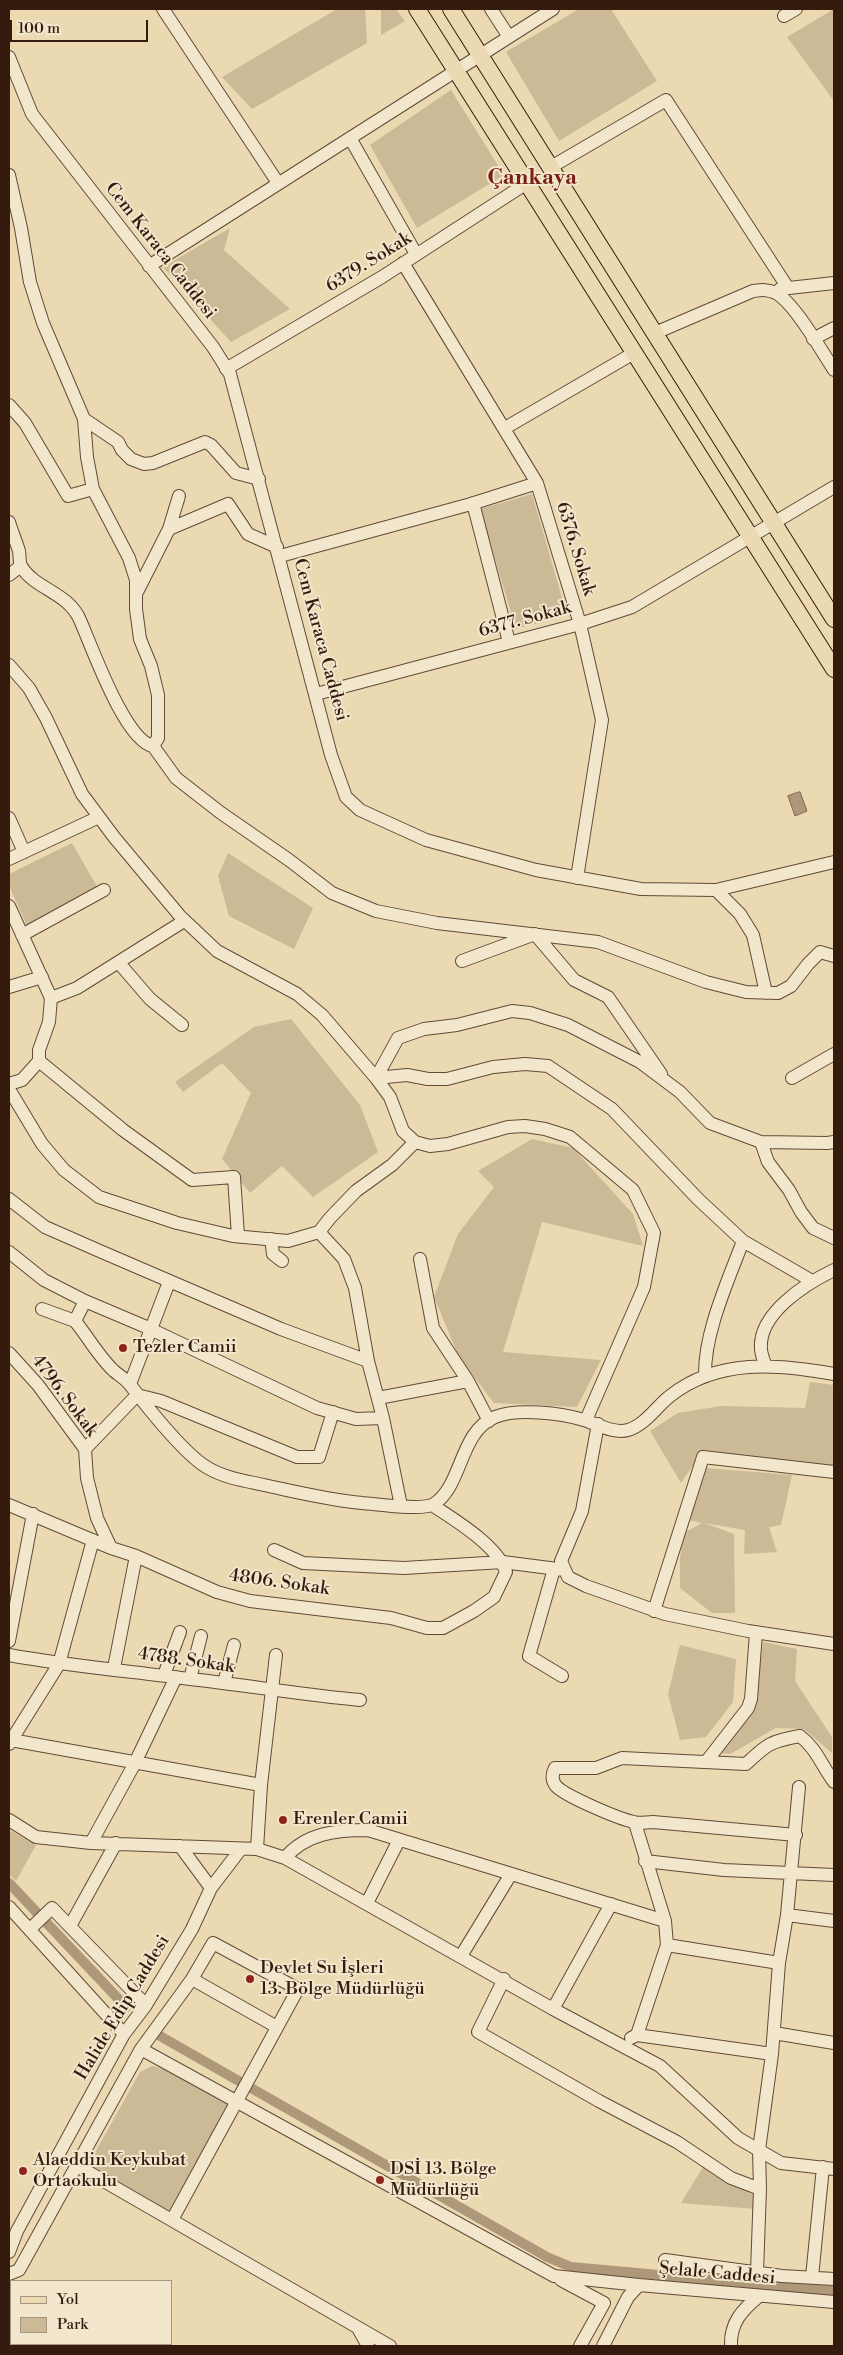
<!DOCTYPE html>
<html>
<head>
<meta charset="utf-8">
<style>
  body { margin:0 }
  #map { position:relative; width:843px; height:2355px; overflow:hidden; background:#ebd9b2; font-family:"Libre Bodoni",serif }
  canvas { display:block }
  .frame { position:absolute; inset:0; border:10px solid #351b0e; pointer-events:none }
  .legend { position:absolute; left:10px; top:2280px; width:162px; height:65px; box-sizing:border-box; background:#f2e6cd; border:1px solid #a69581; margin:0; padding:6px 9px; list-style:none; font-size:15px; color:#351b0e }
  .legend li { display:flex; align-items:center; gap:10px; height:25px }
  .legend b { width:25px; border:1px solid #a69581 }
  .scale { position:absolute; left:10px; top:20px; width:138px; height:22px; box-sizing:border-box; border:2px solid #351b0e; border-top:0; padding-left:6px; font-size:15px; line-height:18px; white-space:nowrap; color:#351b0e; -webkit-text-stroke:4px #f2e6cd; paint-order:stroke }
</style>
</head>
<body>
<div id="map">
<canvas width="843" height="2355"></canvas>
<div class="frame"></div>
<ul class="legend">
<li><b style="height:6px;background:#ebd9b2"></b>Yol</li>
<li><b style="height:14px;background:#ccb996"></b>Park</li>
</ul>
<div class="scale">100 m</div>
</div>
<script>
const g = document.querySelector('canvas').getContext('2d');
g.lineJoin = 'round';
function paint(path, color) { g.fillStyle = color; g.fill(path, 'evenodd'); }
function strokePath(path, color, width, dash) { g.strokeStyle = color; g.lineWidth = width; g.lineCap = dash ? 'butt' : 'round'; g.setLineDash(dash || []); g.stroke(path); }
function label(font, color, halo, rows, align = 'center') {
  g.font = font + ' "Libre Bodoni",serif'; g.lineWidth = 4; g.setLineDash([]); g.textBaseline = 'middle'; g.strokeStyle = halo; g.fillStyle = color; for (const [text, x, y, turn = 0] of rows) {
    g.save(); g.translate(x, y); g.rotate((+turn || 0) * Math.PI / 180); g.textAlign = isNaN(turn) ? turn : align; if (halo) g.strokeText(text, 0, 0); g.fillText(text, 0, 0); g.restore();
  }
}
paint(new Path2D(`
  M337,9H365L367,43L252,109L222,77Z
  M381,9H396L405,21L381,35Z
  M579,9H611L657,81L559,141L506,52Z
  M834,9V101L787,37Z
  M451,90L504,175L417,228L370,145Z
  M230,228L224,250L290,309L231,342L163,267Z
  M532,494L567,615L516,629L480,509Z
  M72,843L99,890L29,930L9,886V874Z
  M228,853L313,908L294,949L229,916L218,876Z
  M291,1019L360,1105L378,1152L313,1197L282,1166L250,1193L222,1159L251,1093L222,1063L183,1092L175,1082L254,1027Z
  M532,1139L573,1148L633,1214L643,1246L542,1222L503,1352L601,1360L577,1407L494,1403L459,1357L434,1297L458,1234L494,1187L478,1171Z
  M810,1382L834,1385V1466L703,1450L681,1483L650,1431L678,1413L721,1406L805,1408Z
  M705,1468L792,1475L781,1525L769,1527L777,1552L744,1554L745,1530L704,1523L734,1534L735,1613H712L680,1588V1557L684,1533L702,1523L688,1520Z
  M763,1642L797,1649L795,1681L832,1737V1753L804,1729L776,1728L730,1754L720,1753L754,1708Z
  M680,1645L736,1659L733,1702L706,1737L680,1740L668,1694Z
  M9,1830L36,1845L16,1881L9,1874Z
  M152,2066L169,2070L233,2107L174,2213H168L87,2167L140,2072Z
  M703,2167L755,2196V2209L681,2203Z`), '#ccb996');
const water = new Path2D(`
  M800,792L807,811L795,816L788,796Z`);
paint(water, '#ad987a');
strokePath(water, '#7d664f', 1);
strokePath(new Path2D(`
  M9,1883L126,2007
  M160,2036L547,2257L571,2267L834,2291`), '#ad987a', 10);
const minor = new Path2D(`
  M163,9L278,183
  M491,9L509,37
  M784,16L796,9
  M9,57L32,114L213,347L230,374L331,755L346,797L360,810L426,840L536,870L641,889L716,890L834,862
  M350,138L416,254
  M551,167L666,100L788,288
  M9,175L21,228L30,282L43,323L84,419L87,457L93,489L129,558L136,580V609L140,639L151,666L158,695V738L153,746
  M403,263L537,483L580,624L602,720L577,878
  M149,266L553,9
  M780,289L834,283
  M655,333L753,291C761,290 768,289 776,293C795,304 821,350 834,370
  M813,339L834,328
  M226,369L382,277L527,183
  M9,405L25,423L68,496L93,489
  M84,419L118,442L122,450L131,459L144,464L153,463L205,442L211,445L236,473L259,479
  M505,428L634,353
  M473,503L509,642
  M9,522C12,532 16,541 19,551C20,556 19,562 21,566C34,589 68,592 80,620C92,647 125,741 153,746L176,778L221,813L289,860L332,893L376,911L437,923L598,942L706,982L746,992L778,993L791,986L808,964L820,952L834,956
  M169,529L228,504L248,534L277,547
  M280,556L471,504L537,483
  M9,575L21,566
  M137,592L169,529L179,496
  M9,665L29,688L46,718L82,794L114,837L180,916L217,951L297,994L322,1015L376,1078L390,1097L403,1131L415,1142L430,1146L448,1144L508,1127L525,1126L545,1129L570,1137L633,1190L654,1233L644,1287L586,1420
  M316,694L580,624L632,607L834,487
  M9,818L24,852
  M9,859L99,817
  M716,890L740,914L753,935L766,993
  M9,906L51,998L49,1022L39,1050V1061L22,1080L9,1084
  M22,935L104,890
  M462,961L535,934L574,980L608,997L661,1074
  M119,963L150,999L182,1025
  M9,987L42,977
  M51,998L77,988L184,921
  M39,1061L123,1130L192,1180L234,1177L238,1236
  M376,1078L398,1038L424,1029L457,1025L512,1011L530,1013L568,1025L640,1062L680,1092L710,1123L761,1142L827,1143L834,1142
  M376,1078L407,1075L428,1079H447L493,1067L525,1064L548,1066L612,1109L698,1199L743,1241L812,1281
  M792,1078L834,1054
  M9,1089L42,1144L64,1170L99,1197L177,1223L233,1236L288,1241L319,1232L330,1218L356,1191L392,1165L415,1142
  M761,1142L768,1162L789,1190L801,1212L813,1228L834,1238
  M9,1199L45,1227L102,1252L281,1329L368,1361
  M319,1232L344,1259L355,1288L368,1361L383,1418L401,1506
  M271,1239L273,1254L282,1261
  M9,1252L44,1280L85,1301L144,1326L317,1408L356,1419L383,1418
  M420,1259L433,1328L468,1381L489,1421
  M85,1301L75,1321C88,1337 99,1357 114,1371C120,1376 127,1380 131,1386C148,1408 185,1455 208,1468C225,1478 246,1481 264,1485C297,1492 329,1500 362,1503C377,1504 422,1511 434,1504C463,1485 459,1432 495,1417C517,1408 561,1413 584,1420C597,1424 614,1434 628,1430C645,1425 657,1406 670,1396C718,1358 778,1364 834,1374
  M42,1309L75,1321
  M9,1353L38,1385L85,1449L87,1478L97,1518L111,1548
  M765,1365C764,1360 761,1354 761,1349C758,1313 807,1283 834,1270
  M705,1376C704,1333 728,1281 743,1241
  M130,1384L169,1282
  M137,1395L161,1401L297,1457H319L333,1412
  M378,1398L468,1381
  M598,1424L582,1511L561,1561L568,1577L586,1586L665,1614L748,1631L834,1644
  M85,1449L137,1395
  M9,1505L111,1548L136,1556L217,1592L250,1601L391,1618L427,1628H443L474,1611L494,1597L506,1572C498,1546 455,1520 432,1505
  M274,1550L303,1563L404,1568L503,1562L565,1570
  M554,1569L529,1656L562,1676
  M654,1611L703,1457L834,1472
  M9,1641L33,1514
  M9,1655C69,1666 129,1671 190,1679C246,1685 303,1695 360,1700
  M114,1668L136,1556
  M164,1675L180,1632
  M190,1679L201,1636
  M224,1683L234,1645
  M11,1740L261,1785
  M9,1744L59,1664L93,1540
  M706,1762L748,1708L751,1699L756,1633
  M9,1820L36,1837L91,1843L257,1849L285,1858L553,2009L660,2066L738,2138L781,2163L834,2169
  M635,1823L665,1921
  M796,1835L653,1822C647,1822 639,1824 634,1822C619,1819 565,1796 556,1786C551,1780 552,1774 555,1768H596L622,1758L746,1764C767,1744 771,1741 800,1736C816,1748 822,1766 834,1782
  M91,1843L135,1763L176,1677
  M180,1846L211,1888
  M257,1849L261,1785L276,1655
  M285,1858C306,1833 336,1830 368,1830L665,1921L667,1945L637,2035
  M645,1861L724,1870L834,1875
  M367,1903L399,1840
  M9,1907L124,2034
  M787,1915L834,1921
  M70,1926L116,1843
  M30,1929L52,1908L146,2005
  M667,1945L779,1963
  M461,1956L511,1874
  M192,1979L277,2027
  M504,1979L478,2032L599,2101L677,2142L731,2178L760,2189
  M553,2009L611,1904
  M774,2033L834,2043
  M631,2038L637,2035L772,2054
  M141,2049L554,2276L639,2285
  M76,2165L390,2346
  M9,2252L17,2231L124,2034L146,2005L192,1929L211,1888L240,1850
  M665,2260L782,2276L834,2279
  M757,2272L760,2189L759,2150L772,2054L779,1963L787,1915L799,1787
  M9,2274L19,2270L141,2049L192,1979L213,1943L298,1989L172,2220
  M812,2277L823,2167
  M561,2280L604,2303L580,2346
  M9,2294L11,2296
  M358,2328L368,2346
  M91,2344L95,2346
  M603,2346L628,2297L639,2285L834,2302
  M731,2346C730,2323 742,2310 759,2296`);
const major = new Path2D(`
  M417,9L834,669
  M451,9L834,619`);
strokePath(minor, '#624a37', 14);
strokePath(major, '#351b0e', 18);
strokePath(minor, '#f2e6cd', 12);
strokePath(major, '#ebd9b2', 16);
for (const [x, y, r, color] of [
  [123,1348,5,"#8f2418"],
  [283,1820,5,"#8f2418"],
  [250,1979,5,"#8f2418"],
  [23,2171,5,"#8f2418"],
  [380,2180,5,"#8f2418"]
]) { const dot = new Path2D(); dot.arc(x, y, r, 0, 2 * Math.PI); g.fillStyle = color; g.fill(dot); strokePath(dot, '#f2e6cd', 2); }
label('18px', '#351b0e', '#f2e6cd', [
  ["Cem Karaca Caddesi",160,251,52],
  ["6379. Sokak",369,263,-32],
  ["6376. Sokak",575,549,73],
  ["6377. Sokak",525,620,-15],
  ["Cem Karaca Caddesi",320,640,75],
  ["4796. Sokak",64,1396,53],
  ["4806. Sokak",279,1583,8],
  ["4788. Sokak",186,1661,8],
  ["Halide Edip Caddesi",123,2008,-59],
  ["Şelale Caddesi",717,2274,5]
]);
label('18px', '#351b0e', '#f2e6cd', [
  ["Tezler Camii",133,1348],
  ["Erenler Camii",293,1820],
  ["Devlet Su İşleri",260,1969],
  ["13. Bölge Müdürlüğü",260,1990],
  ["Alaeddin Keykubat",33,2161],
  ["Ortaokulu",33,2182],
  ["DSİ 13. Bölge",390,2170],
  ["Müdürlüğü",390,2191]
], 'left');
label('bold 22px', '#7a1f14', '#f2e6cd', [
  ["Çankaya",532,179]
]);
</script>
</body>
</html>
